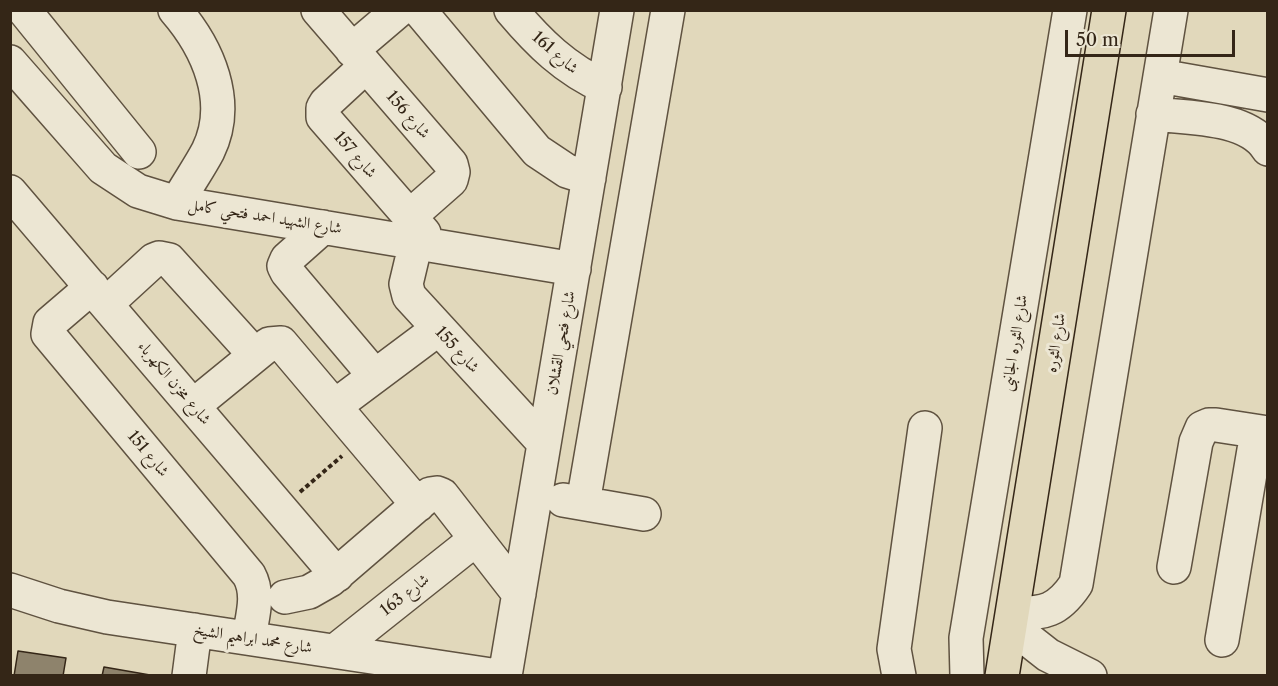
<!DOCTYPE html>
<html>
<head>
<meta charset="utf-8">
<style>
  body { margin:0 }
  #map { position:relative; width:1278px; height:686px; overflow:hidden; background:#e1d8bb; font-family:"Libre Caslon Text",serif }
  canvas { display:block }
  .frame { position:absolute; inset:0; border:12px solid #342617; pointer-events:none }
  .scale { position:absolute; left:1065px; top:30px; width:170px; height:27px; box-sizing:border-box; border:3px solid #342617; border-top:0; padding-left:8px; font-size:18px; line-height:21px; white-space:nowrap; color:#342617; -webkit-text-stroke:4px #ece6d3; paint-order:stroke }
</style>
</head>
<body>
<div id="map">
<canvas width="1278" height="686"></canvas>
<div class="frame"></div>
<div class="scale">50 m</div>
</div>
<script>
const g = document.querySelector('canvas').getContext('2d');
g.lineJoin = 'round';
function paint(path, color) { g.fillStyle = color; g.fill(path, 'evenodd'); }
function strokePath(path, color, width, dash) { g.strokeStyle = color; g.lineWidth = width; g.lineCap = dash ? 'butt' : 'round'; g.setLineDash(dash || []); g.stroke(path); }
function label(font, color, halo, rows, align = 'center') {
  g.font = font + ' "Libre Caslon Text",Amiri,serif'; g.lineWidth = 6; g.setLineDash([]); g.textBaseline = 'middle'; g.strokeStyle = halo; g.fillStyle = color; for (const [text, x, y, turn = 0] of rows) {
    g.save(); g.translate(x, y); g.rotate((+turn || 0) * Math.PI / 180); g.textAlign = isNaN(turn) ? turn : align; if (halo) g.strokeText(text, 0, 0); g.fillText(text, 0, 0); g.restore();
  }
}
const building = new Path2D(`
  M18,651L66,658L63,676H14Z
  M104,667L150,675V676H102Z`);
paint(building, '#8e836c');
strokePath(building, '#342617', 1.5);
const minor = new Path2D(`
  M24,10L139,152
  M175,10C208,48 232,102 208,151C199,168 187,185 177,203
  M318,10L451,164L453,172L451,180L409,217
  M419,10L537,151L567,171L589,178
  M511,10C539,43 565,69 605,87
  M352,50L399,10
  M10,62L103,168L138,191L177,203L574,269
  M366,66L326,103L323,108V117L424,233
  M1160,76L1268,95
  M1153,114C1187,118 1248,116 1268,149
  M10,192L337,575
  M323,227L287,259L284,266L287,272L375,376
  M416,242L406,284L409,296L544,443
  M92,287L50,323L48,334L249,575C260,595 252,617 249,638
  M106,304L154,260L159,258L169,260L255,355
  M193,406L269,344L281,343L418,505
  M335,406L438,329
  M563,500L644,514
  M583,503L668,10
  M1174,567L1196,442L1202,428L1209,425H1216L1268,433
  M10,590L59,606L107,617L498,676
  M285,597L309,592L330,580L430,494L437,493L442,495L519,594
  M1013,613C1044,614 1058,611 1076,584L1171,10
  M1011,626L1048,655L1090,676
  M1222,640L1257,432
  M335,651L476,539
  M189,676L195,630
  M505,676L617,10
  M899,676L894,649L925,428
  M967,676L966,638L1070,10`);
const highway = new Path2D(`
  M1002,676L1109,10`);
strokePath(minor, '#5f5240', 36);
strokePath(highway, '#342617', 36);
strokePath(new Path2D(`
  M300,492L342,456`), '#342617', 4, [4.5, 3]);
strokePath(minor, '#ece6d3', 33);
strokePath(highway, '#e1d8bb', 33);
label('16px', '#342617', '#ece6d3', [
  ["شارع 161",555,53,41],
  ["شارع 156",408,115,49],
  ["شارع 157",355,155,49],
  ["شارع الشهيد احمد فتحي كامل",265,217,9],
  ["شارع فتحي القشلان",561,343,-80],
  ["شارع الثوره الجانبى",1015,343,-81],
  ["شارع الثوره",1056,343,-81],
  ["شارع 155",457,350,47],
  ["شارع مخزن الكهرباء",174,383,50],
  ["شارع 151",148,454,50],
  ["شارع 163",405,595,-38],
  ["شارع محمد ابراهيم الشيخ",253,639,9]
]);
</script>
</body>
</html>
